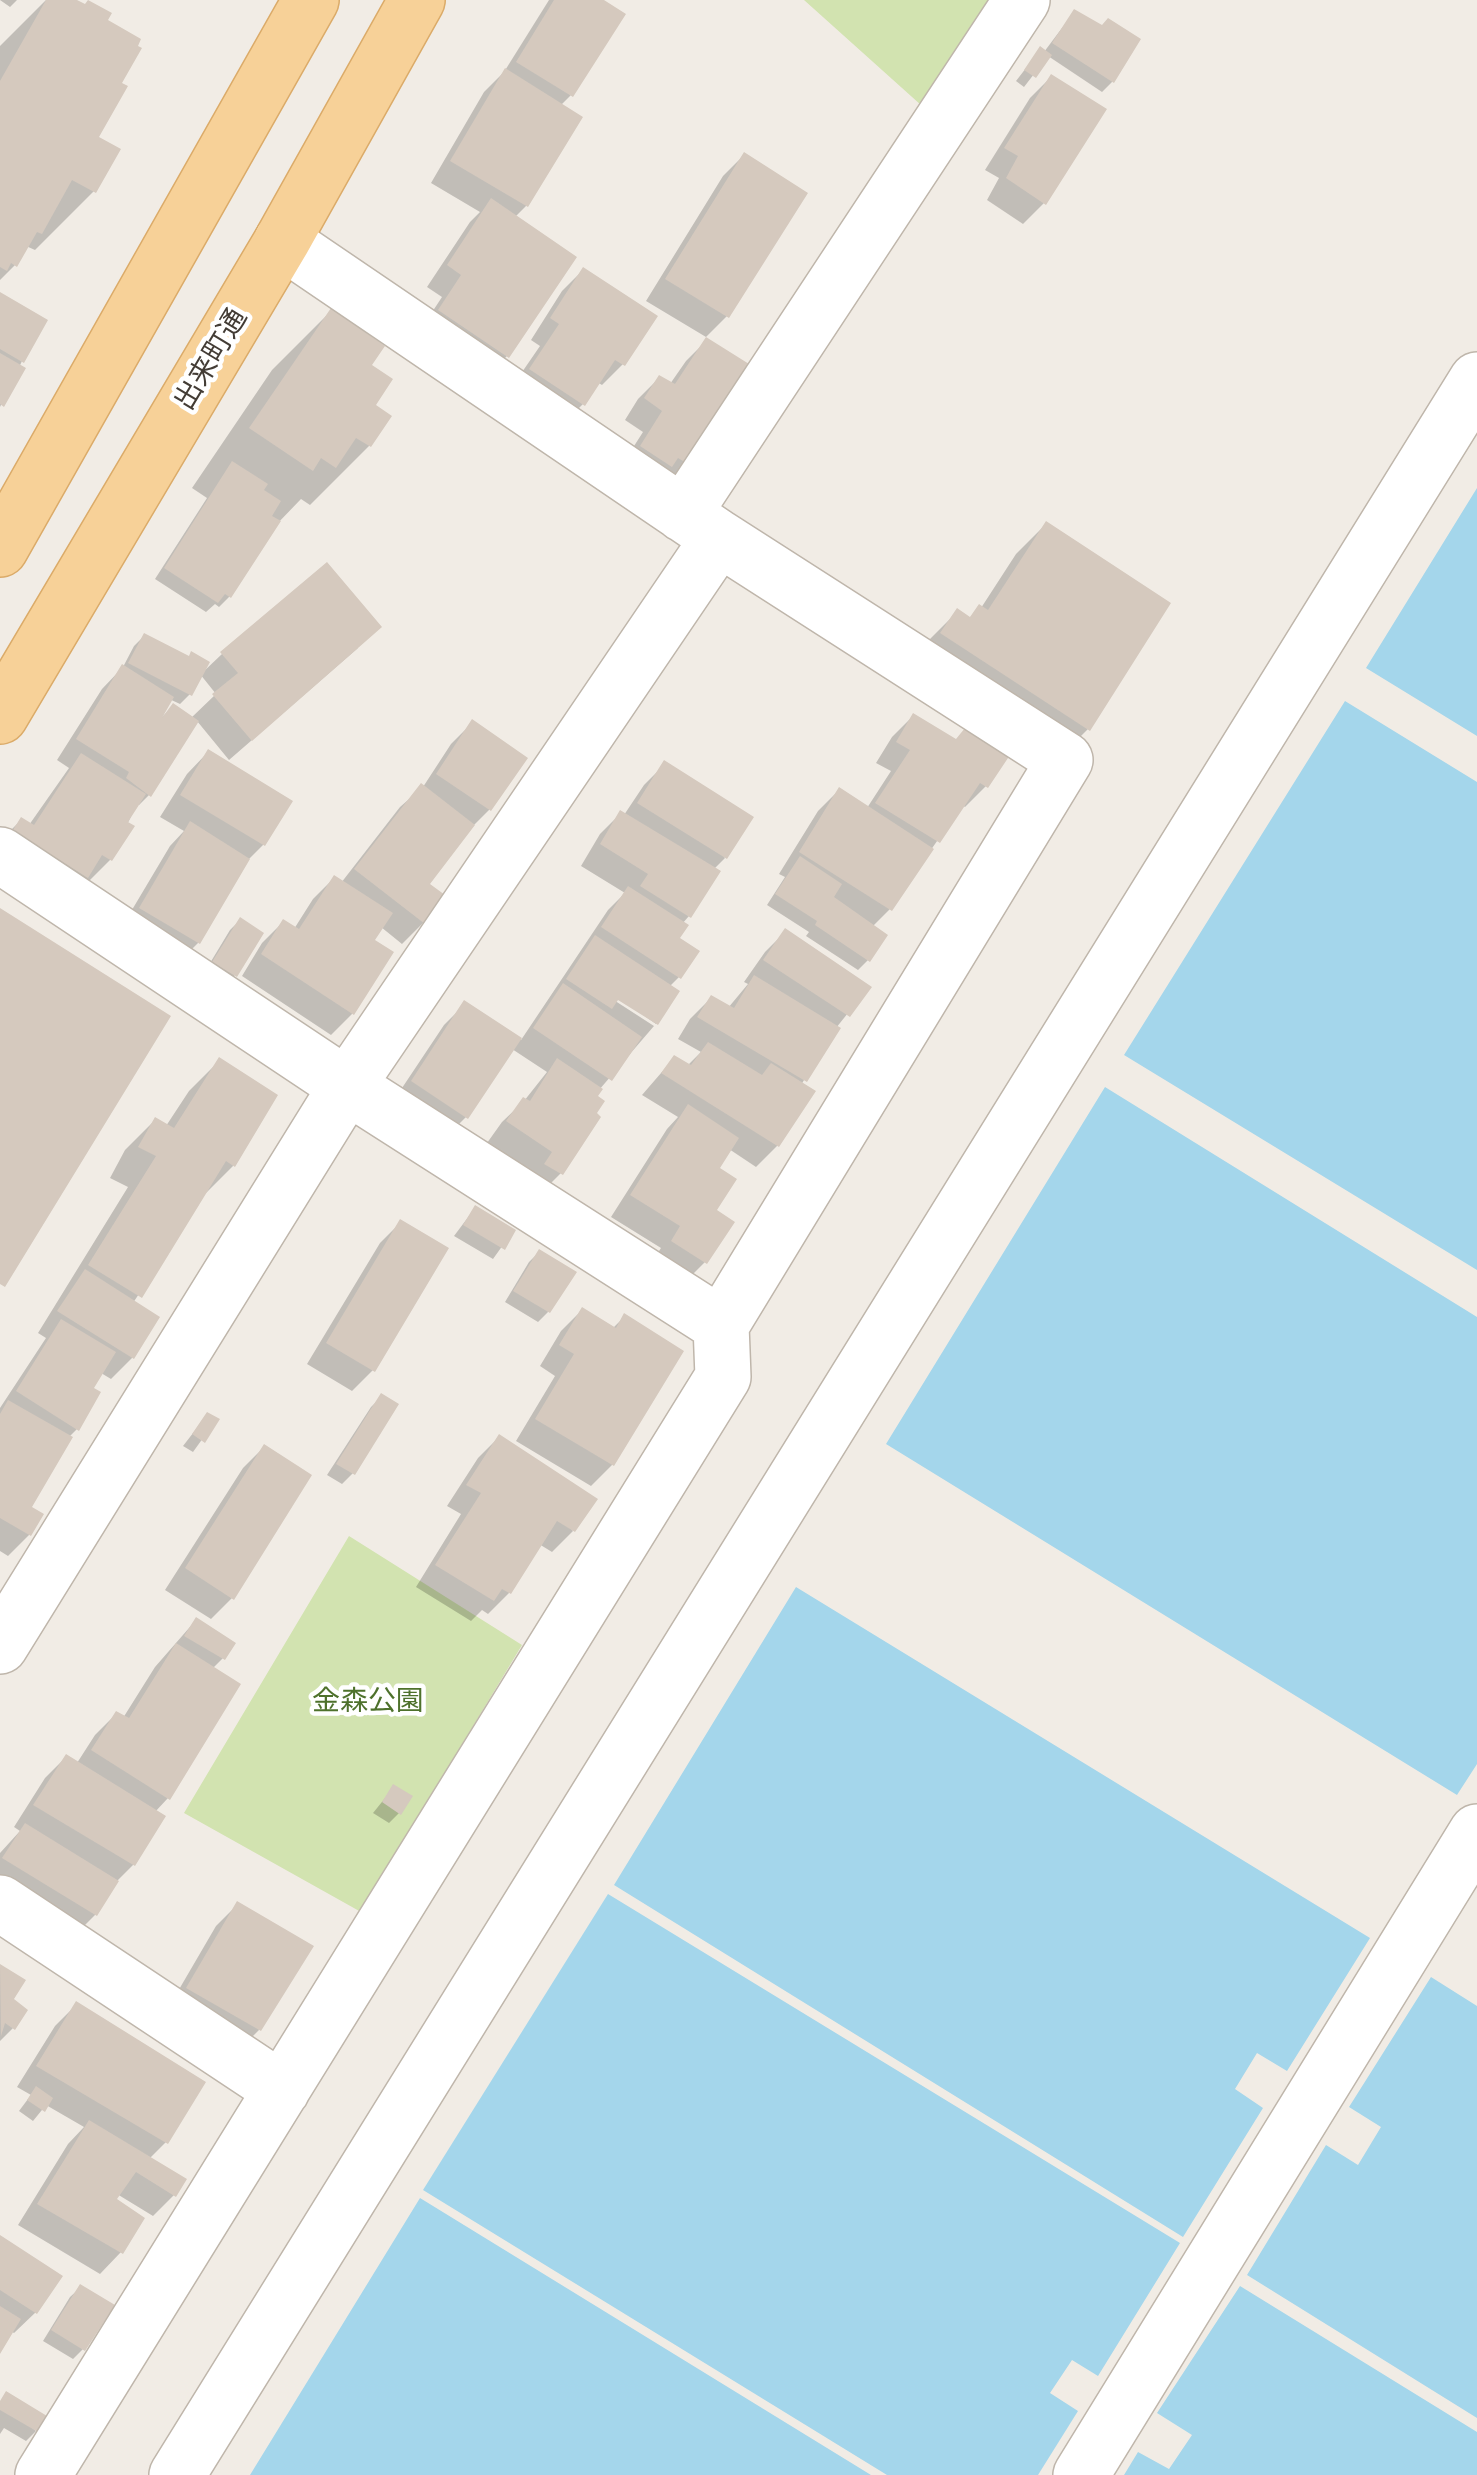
<!DOCTYPE html>
<html>
<head>
<meta charset="utf-8">
<style>
  body { margin:0 }
  canvas { display:block; background:#f1ece5 }
</style>
</head>
<body>
<canvas width="1477" height="2475"></canvas>
<script>
const g = document.querySelector('canvas').getContext('2d');
g.lineJoin = 'round';
function paint(path, color) { g.fillStyle = color; g.fill(path, 'evenodd'); }
function strokePath(path, color, width, dash) { g.strokeStyle = color; g.lineWidth = width; g.lineCap = dash ? 'butt' : 'round'; g.setLineDash(dash || []); g.stroke(path); }
function label(font, color, halo, rows, align = 'center') {
  g.font = font + ' Signika,"Noto Sans JP",sans-serif'; g.lineWidth = 9; g.setLineDash([]); g.textBaseline = 'middle'; g.strokeStyle = halo; g.fillStyle = color; for (const [text, x, y, turn = 0] of rows) {
    g.save(); g.translate(x, y); g.rotate((+turn || 0) * Math.PI / 180); g.textAlign = isNaN(turn) ? turn : align; if (halo) g.strokeText(text, 0, 0); g.fillText(text, 0, 0); g.restore();
  }
}
paint(new Path2D(`
  M804,0H1022L941,123Z
  M349,1536L522,1645L361,1912L184,1813Z`), '#d2e3b0');
paint(new Path2D(`
  M1477,488V736L1366,668Z
  M1345,701L1477,782V1270L1124,1055Z
  M1105,1087L1477,1317V1764L1457,1795L886,1444Z
  M796,1587L1370,1938L1287,2071L1257,2053L1235,2089L1263,2108L1183,2237L614,1885Z
  M608,1894L1180,2243L1098,2376L1072,2360L1050,2393L1078,2411L1038,2475H887L423,2190Z
  M1431,1977L1477,2006V2418L1247,2275L1326,2145L1358,2165L1381,2127L1349,2107Z
  M420,2198L871,2475H250Z
  M1240,2286L1477,2432V2475H1124L1138,2452L1169,2469L1192,2435L1157,2413Z`), '#a4d6eb');
paint(new Path2D(`
  M0,0H17L10,7Z
  M46,0H72L104,21L119,84L95,138L94,191L35,250L26,246L15,265L0,280V46Z
  M549,0H599L571,95L560,106L526,206L514,218L507,356L486,377L419,332L442,297L427,287L470,222L480,212L431,183L484,92L504,72Z
  M1074,12L1101,28L1138,39L1112,82L1102,92L1048,56L1024,87L1016,81L1040,50L1044,52Z
  M1051,77L1044,203L1023,224L987,200L999,178L985,170L1030,98Z
  M744,155L727,316L706,337L646,301L723,176Z
  M583,270L623,364L602,385L597,382L583,404L562,425L509,391L540,346L531,340L562,291Z
  M0,295L22,361L0,407Z
  M331,311L368,366L372,406L369,446L310,505L301,499L276,525L229,597L219,607L215,604L206,612L155,579L207,498L192,488L272,370Z
  M707,340L753,370L670,487L620,468L643,432L625,420L638,399L659,378L670,384L686,361Z
  M1046,524L1088,729L1057,760L927,642L957,612L968,619L981,608L1016,554Z
  M144,636L202,673L222,654L358,648L229,760L197,721L149,795L139,805L137,804L110,860L89,881L85,878L65,898L0,841L21,820L29,825L69,768L57,760L102,689L123,667L134,646ZM200,674L216,694L191,718L173,706L161,718L165,697L180,704L190,694Z
  M913,716L986,786L965,807L962,805L890,909L872,927L868,960L858,970L806,936L809,932L767,905L785,877L779,874L818,811L839,790L867,808L891,771L876,763L892,737Z
  M472,723L524,759L489,810L469,830L426,884L423,923L402,944L381,927L372,941L352,1014L331,1035L242,976L262,943L283,922L294,929L313,899L334,878L341,883L400,807L423,787L451,744Z
  M208,752L290,802L263,845L246,862L198,943L177,964L120,930L170,846L184,831L160,817L187,774Z
  M665,764L725,858L714,869L689,916L682,924L676,939L679,977L669,987L677,991L656,1024L609,991L606,995L654,1026L599,1090L561,1173L540,1194L487,1143L502,1122L524,1101L547,1072L512,1049L466,1117L445,1138L392,1103L444,1025L465,1004L521,1040L608,910L625,893L581,866L600,834L621,813L624,815L644,785Z
  M240,920L235,975L224,985L204,973L230,930Z
  M786,931L868,988L836,1028L801,1085L777,1146L756,1167L729,1149L716,1169L705,1262L684,1283L651,1263L661,1248L611,1217L667,1129L678,1117L642,1095L674,1058L687,1066L701,1052L678,1039L690,1019L711,998L728,1008L748,984L744,982L765,952Z
  M219,1061L233,1166L203,1196L133,1303L157,1318L132,1358L111,1379L101,1373L91,1389L77,1429L68,1438L29,1507V1535L8,1556L0,1551V1408L46,1338L38,1333L128,1187L110,1178L125,1150L155,1120L166,1126L189,1091Z
  M475,1208L513,1231L493,1259L454,1236Z
  M401,1222L373,1370L352,1391L307,1364L380,1243Z
  M539,1252L548,1312L538,1322L505,1302L529,1262Z
  M582,1310L612,1329L625,1316L681,1352L612,1465L591,1486L516,1441L555,1376L540,1366L561,1331Z
  M381,1397L353,1473L342,1484L327,1475L371,1407Z
  M207,1415L216,1420L193,1452L183,1446Z
  M499,1437L573,1531L552,1552L539,1544L509,1593L488,1614L482,1610L471,1621L416,1587L461,1514L447,1506L478,1458Z
  M264,1447L232,1598L211,1619L165,1590L243,1468Z
  M196,1620L223,1658L212,1669L168,1798L155,1812L163,1817L133,1865L115,1883L95,1915L74,1936L0,1890V1853L20,1831L14,1827L45,1778L66,1757L77,1763L95,1735L116,1714L123,1718L155,1667Z
  M394,1787L399,1813L389,1823L373,1813Z
  M237,1905L259,2030L238,2051L167,2010L216,1926Z
  M0,1967L22,1981L11,2000L13,2028L0,2041Z
  M76,2005L166,2142L149,2159L174,2195L153,2216L117,2194L114,2200L121,2252L100,2274L18,2225L68,2144L84,2127L46,2105L33,2121L19,2111L31,2095L17,2087L55,2026Z
  M0,2238L36,2312L14,2333L11,2331L0,2349Z
  M81,2287L83,2349L73,2359L43,2341L70,2297Z
  M0,2401L36,2431L26,2441L4,2428L0,2434Z`), '#0003');
paint(new Path2D(`
  M46,0H77L85,4L88,0L112,13L108,20L141,39L138,46L142,48L122,83L128,86L99,137L121,149L96,193L72,180L42,234L37,232L17,267L11,263L7,271L0,267V81Z
  M554,0H604L626,14L573,97L516,62Z
  M1074,9L1102,25L1108,18L1141,39L1114,83L1052,43Z
  M1040,46L1052,55L1036,78L1024,70Z
  M505,68L583,117L528,207L450,161Z
  M1051,74L1107,109L1046,205L1006,178L1018,156L1004,148Z
  M744,152L808,193L729,318L665,279Z
  M491,198L577,257L509,358L438,310L461,275L447,265Z
  M583,267L658,316L625,366L615,360L585,406L529,369L559,324L550,318Z
  M0,292L48,320L24,363L0,349Z
  M331,308L385,346L372,365L393,379L376,405L392,416L371,447L356,438L336,468L321,458L313,471L249,428Z
  M706,337L757,369L693,467L678,458L672,467L640,446L662,411L644,398L659,375L675,384Z
  M0,353L26,368L4,407L0,404Z
  M232,461L268,484L264,490L281,501L272,516L281,521L231,598L225,594L218,603L164,568Z
  M1046,521L1171,603L1090,731L940,633L957,608L970,617L979,604L988,610Z
  M327,562L382,627L252,741L212,694L238,673L220,652Z
  M144,633L189,656L191,651L210,662L192,696L128,663Z
  M122,664L174,697L162,718L173,703L199,721L151,797L126,778L129,772L76,739Z
  M913,713L956,739L965,728L1010,755L988,788L980,783L940,843L875,803L910,750L896,742Z
  M472,719L528,758L491,811L436,774Z
  M208,749L293,801L265,846L180,795Z
  M81,753L146,794L128,822L135,826L112,861L102,855L88,878L58,859L53,866L8,838L21,817L34,825Z
  M664,760L754,817L727,859L637,803Z
  M421,783L475,825L430,884L445,895L425,924L354,869Z
  M839,787L934,849L892,911L799,852Z
  M620,810L721,871L691,918L640,886L648,874L600,844Z
  M190,821L250,859L200,944L139,908Z
  M800,856L842,884L834,897L888,935L870,962L815,925L817,921L775,894Z
  M334,875L393,913L375,940L394,952L354,1015L261,954L283,919L299,929Z
  M628,886L689,925L680,938L700,951L681,979L601,927Z
  M0,908L171,1016L5,1287L0,1284Z
  M240,917L264,933L237,977L212,962Z
  M785,928L872,987L850,1017L763,960Z
  M595,935L680,991L658,1025L618,1000L612,1009L566,979Z
  M754,975L841,1028L807,1082L697,1017L711,995L734,1008Z
  M563,983L642,1037L612,1081L533,1028Z
  M464,1000L522,1038L468,1119L411,1081Z
  M708,1042L762,1075L771,1063L816,1091L779,1147L661,1073L674,1055L691,1065Z
  M219,1057L278,1095L235,1167L226,1161L142,1298L88,1265L156,1156L138,1147L155,1117L174,1128Z
  M557,1058L603,1089L598,1096L605,1101L597,1113L601,1117L563,1175L544,1164L552,1152L506,1121L523,1097L530,1101Z
  M688,1104L739,1138L720,1168L737,1179L717,1210L735,1222L707,1264L671,1241L680,1226L630,1195Z
  M475,1205L516,1230L505,1250L463,1225Z
  M400,1219L449,1248L375,1372L326,1343Z
  M539,1249L577,1272L550,1313L513,1291Z
  M85,1269L160,1317L134,1359L57,1311Z
  M582,1307L616,1328L624,1313L684,1351L614,1466L535,1419L574,1354L559,1345Z
  M61,1319L116,1352L94,1388L101,1392L79,1431L16,1391Z
  M381,1393L399,1404L355,1475L336,1464Z
  M8,1400L73,1437L32,1507L44,1514L31,1536L0,1518V1414Z
  M207,1412L220,1419L205,1443L192,1434Z
  M499,1434L598,1499L575,1532L557,1521L511,1594L502,1589L494,1601L435,1565L481,1493L466,1485Z
  M264,1444L312,1475L234,1600L185,1568Z
  M196,1617L236,1643L225,1660L184,1636Z
  M176,1643L241,1684L170,1800L91,1750L116,1711L129,1718Z
  M66,1754L166,1816L135,1866L33,1805Z
  M393,1784L413,1796L401,1815L382,1802Z
  M25,1823L119,1881L97,1916L2,1858Z
  M237,1901L314,1946L261,2031L186,1988Z
  M0,1964L26,1980L14,1999L28,2010L15,2030L5,2023L1,2036Z
  M76,2001L206,2082L168,2144L36,2066Z
  M36,2086L53,2098L45,2112L27,2100Z
  M89,2120L187,2179L176,2197L136,2172L117,2199L145,2218L123,2254L37,2204Z
  M0,2235L63,2276L37,2314L0,2290Z
  M80,2284L115,2305L85,2351L51,2330Z
  M0,2306L21,2319L0,2354Z
  M6,2391L47,2416L38,2432L0,2410V2401Z`), '#d5c9be');
const minor = new Path2D(`
  M683,514L1022,0
  M0,855L347,1086L721,1325
  M0,1646L347,1086L719,538
  M0,1903L282,2090
  M43,2475L723,1377L721,1325L1065,760L719,538L282,241
  M177,2475L1477,380
  M1081,2475L1477,1832`);
const major = new Path2D(`
  M0,549L311,0
  M0,716L282,241L417,0`);
strokePath(minor, '#bfb6ab', 58);
strokePath(major, '#dbab69', 58);
strokePath(minor, '#fff', 55);
strokePath(major, '#f7d198', 55);
label('28px', '#433c35', '#fff', [
  ["出来町通",212,360,-59]
]);
label('28px', '#4e712c', '#fff', [
  ["金森公園",368,1703]
]);
</script>
</body>
</html>
